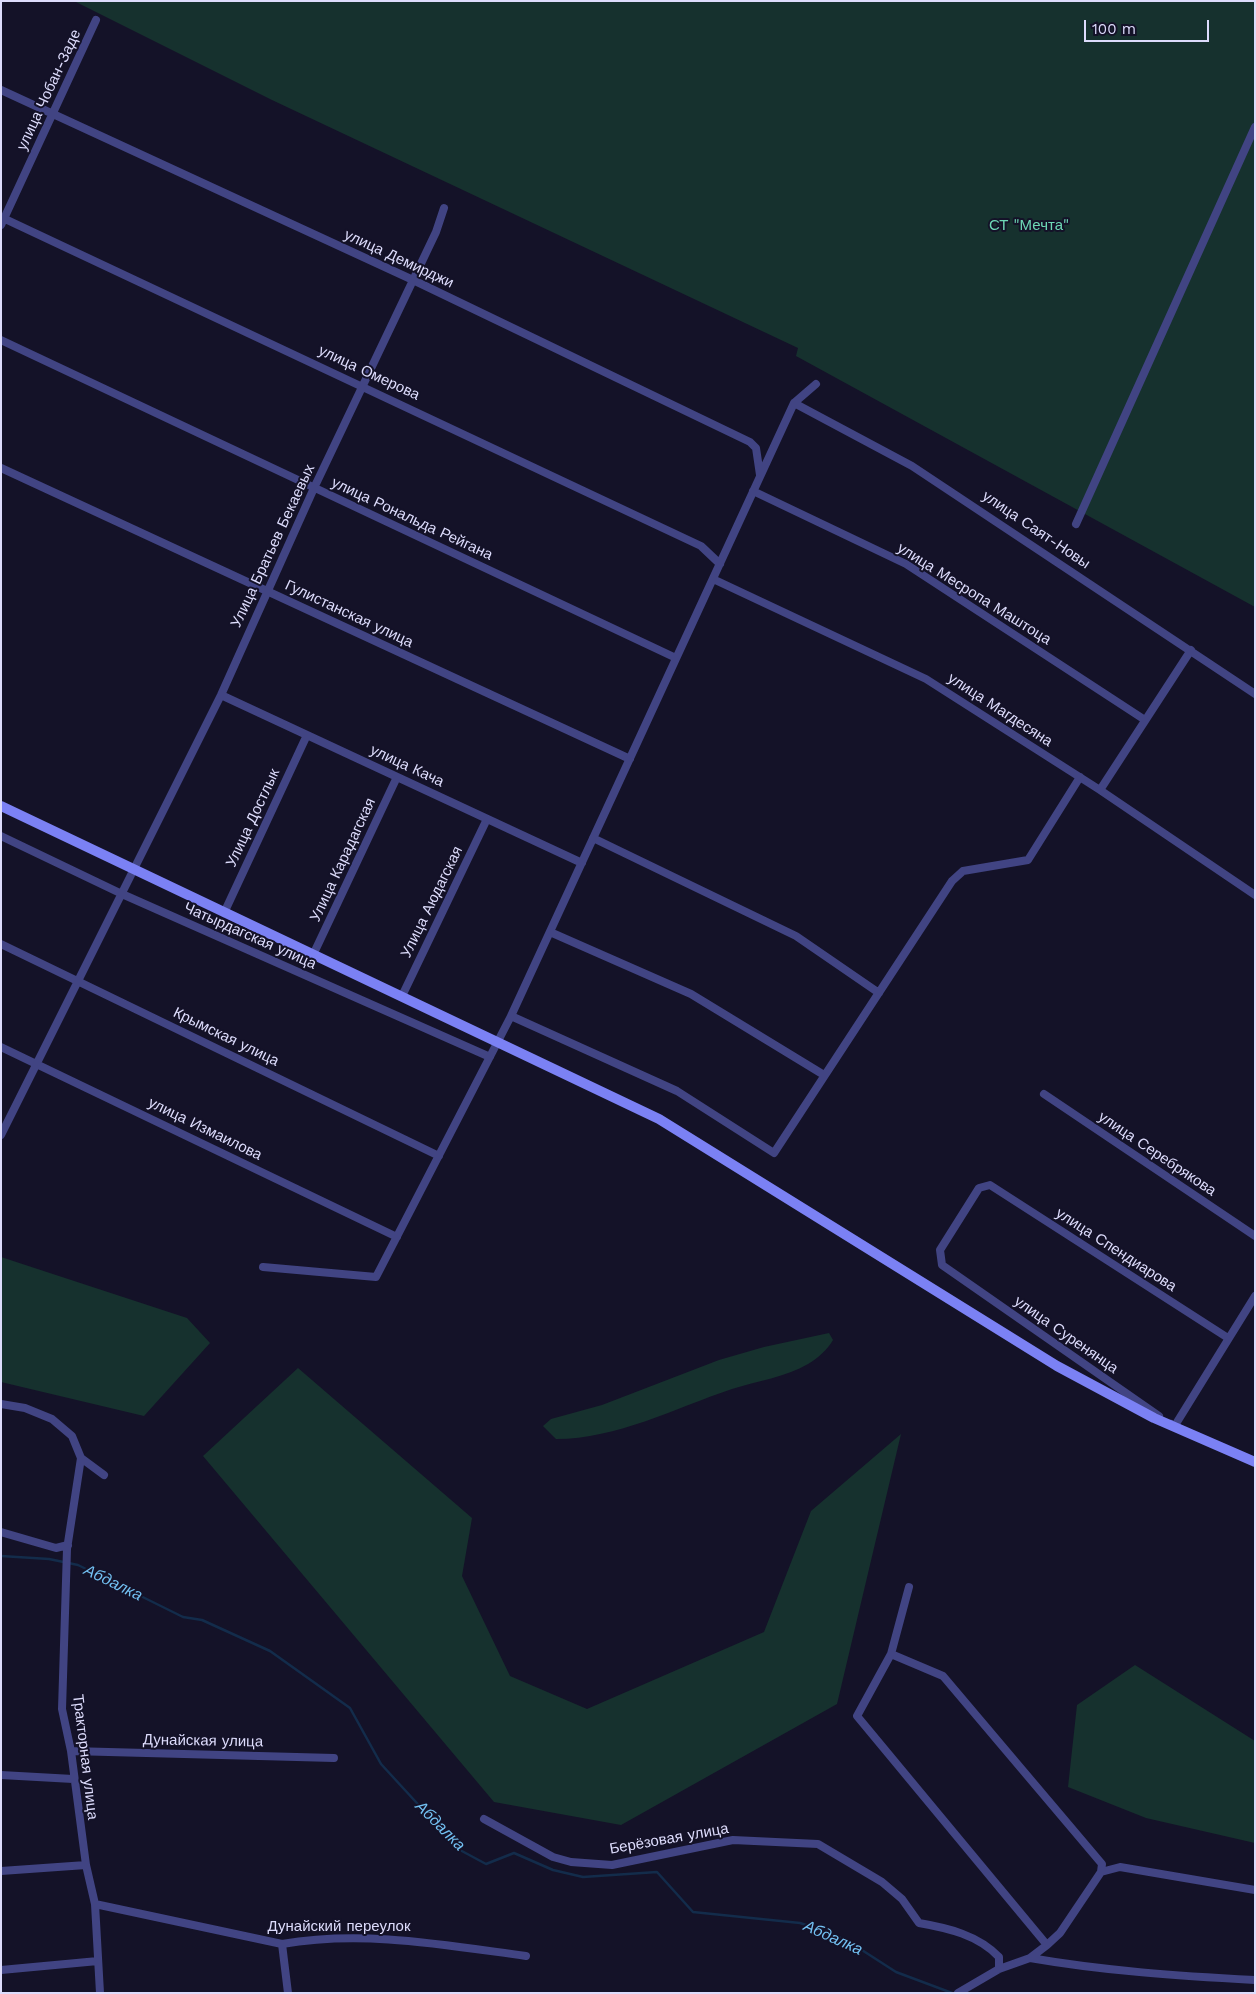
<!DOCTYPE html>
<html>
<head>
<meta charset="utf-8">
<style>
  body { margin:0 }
  #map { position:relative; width:1256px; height:1994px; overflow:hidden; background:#141228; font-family:"Work Sans",sans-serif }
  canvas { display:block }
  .frame { position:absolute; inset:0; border:2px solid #dddcfc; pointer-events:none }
  .scale { position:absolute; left:1084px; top:20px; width:125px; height:22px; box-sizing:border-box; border:2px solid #dddcfc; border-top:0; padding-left:6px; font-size:15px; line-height:18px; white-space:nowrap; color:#dddcfc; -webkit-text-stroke:4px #141228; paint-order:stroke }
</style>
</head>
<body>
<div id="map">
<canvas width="1256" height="1994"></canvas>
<div class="frame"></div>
<div class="scale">100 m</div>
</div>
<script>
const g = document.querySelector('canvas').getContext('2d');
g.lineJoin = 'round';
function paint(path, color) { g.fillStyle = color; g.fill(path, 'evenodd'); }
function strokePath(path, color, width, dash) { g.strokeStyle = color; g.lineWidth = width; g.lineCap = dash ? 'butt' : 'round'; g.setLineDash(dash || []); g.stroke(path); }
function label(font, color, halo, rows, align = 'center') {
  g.font = font + ' "Work Sans",sans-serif'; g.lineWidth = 4; g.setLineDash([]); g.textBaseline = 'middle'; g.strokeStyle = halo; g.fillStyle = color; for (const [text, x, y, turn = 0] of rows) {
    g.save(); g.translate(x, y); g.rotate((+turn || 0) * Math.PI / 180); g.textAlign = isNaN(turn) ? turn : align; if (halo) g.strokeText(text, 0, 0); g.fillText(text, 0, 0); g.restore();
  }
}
paint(new Path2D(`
  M74,1H1255V607L796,356L798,348L272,100Z
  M1,1257L187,1318L210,1343L144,1416L1,1382Z
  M829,1333L833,1340C827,1350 818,1358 808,1364C786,1377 757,1381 732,1389C675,1408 617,1439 556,1439L543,1426L551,1419L602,1405L719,1360L764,1347Z
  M298,1368L472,1518L462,1576L510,1676L587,1709L764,1632L811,1511L901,1434L837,1704L621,1825L494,1802L203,1456Z
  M1135,1665L1255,1741V1843L1146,1818L1068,1787L1077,1705Z`), '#16312e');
strokePath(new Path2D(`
  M1,1556L49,1559L78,1565L183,1617L202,1620L270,1651L350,1708L381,1764L460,1850L486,1864L514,1853L553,1870L583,1877L657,1872L693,1912L800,1923L831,1933L851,1943L896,1972L952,1993`), '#132c4b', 2.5);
strokePath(new Path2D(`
  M1,90L413,280L750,442L756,448L760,475
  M1,217L701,546L720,564
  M1,225L96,20
  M1,340L676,658
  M794,403L912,466L1255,694
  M1,468L630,759
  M753,491L906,564L1145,720
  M1076,524L1255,127
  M713,579L926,679L1100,790L1255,895
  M221,695L582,863
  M1100,790L1191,650
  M1,836L122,894L490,1057
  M593,838L796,936L879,993
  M224,913L307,735
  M550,932L691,994L824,1075
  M1,944L439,1156
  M313,955L397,777
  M402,996L487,819
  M511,1016L677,1091L774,1153L952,881L963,871L1028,860L1080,777
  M1,1047L397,1237
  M1044,1094L1255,1236
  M1,1135L221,695L314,488L436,232L444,208
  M263,1267L376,1277L511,1016L794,403L816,384
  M1,1404L25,1408L52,1419L72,1436L81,1458L67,1549L62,1709L71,1751L86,1865L95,1904L100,1993
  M1159,1416L942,1265L940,1250L979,1188L990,1185L1228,1338
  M1171,1424L1174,1427L1255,1296
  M81,1458L104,1475
  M1,1532L56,1548L68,1545
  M909,1587L891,1654L857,1716L1047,1945
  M891,1654L943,1676L1102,1864L1101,1872L1120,1867L1255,1890
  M71,1751L334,1758
  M1,1775L73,1779
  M484,1819L553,1857L571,1862L612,1865L733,1840L818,1844L882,1882L902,1899L919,1923C948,1928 978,1935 999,1957V1969
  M1,1871L86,1865
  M95,1904L282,1944C364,1930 444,1945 526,1956
  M282,1944L288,1993
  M1030,1958C1105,1971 1179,1976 1255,1980
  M1,1970L98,1961
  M958,1993L999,1969L1030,1958L1047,1945L1060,1933L1101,1872`), '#414483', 8);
strokePath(new Path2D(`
  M1,806L659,1119L1057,1366L1154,1418L1255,1462`), '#7b81f4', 10);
label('15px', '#dddcfc', '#141228', [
  ["улица Чобан-Заде",49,90,-65],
  ["улица Демирджи",399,259,25],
  ["улица Омерова",369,373,25],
  ["улица Рональда Рейгана",412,519,25],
  ["улица Саят-Новы",1036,530,34],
  ["Улица Братьев Бекаевых",273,546,-65],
  ["улица Месропа Маштоца",974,594,32],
  ["Гулистанская улица",349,614,25],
  ["улица Магдесяна",1000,710,33],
  ["улица Кача",407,766,25],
  ["Улица Достлык",253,818,-65],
  ["Улица Карадагская",343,860,-65],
  ["Улица Аюдагская",432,902,-64],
  ["Чатырдагская улица",250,936,24],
  ["Крымская улица",226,1037,26],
  ["улица Измаилова",205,1129,26],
  ["улица Серебрякова",1157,1154,34],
  ["улица Спендиарова",1116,1250,33],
  ["улица Суренянца",1066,1335,35],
  ["Дунайская улица",203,1741,1],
  ["Тракторная улица",85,1757,83],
  ["Берёзовая улица",669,1839,-10],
  ["Дунайский переулок",339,1927]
]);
label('15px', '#6dd7b5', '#141228', [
  ["СТ \"Мечта\"",1029,226]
]);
label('italic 16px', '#73c1f3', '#141228', [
  ["Абдалка",113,1583,26],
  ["Абдалка",440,1826,45],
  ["Абдалка",833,1938,24]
]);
</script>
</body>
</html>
